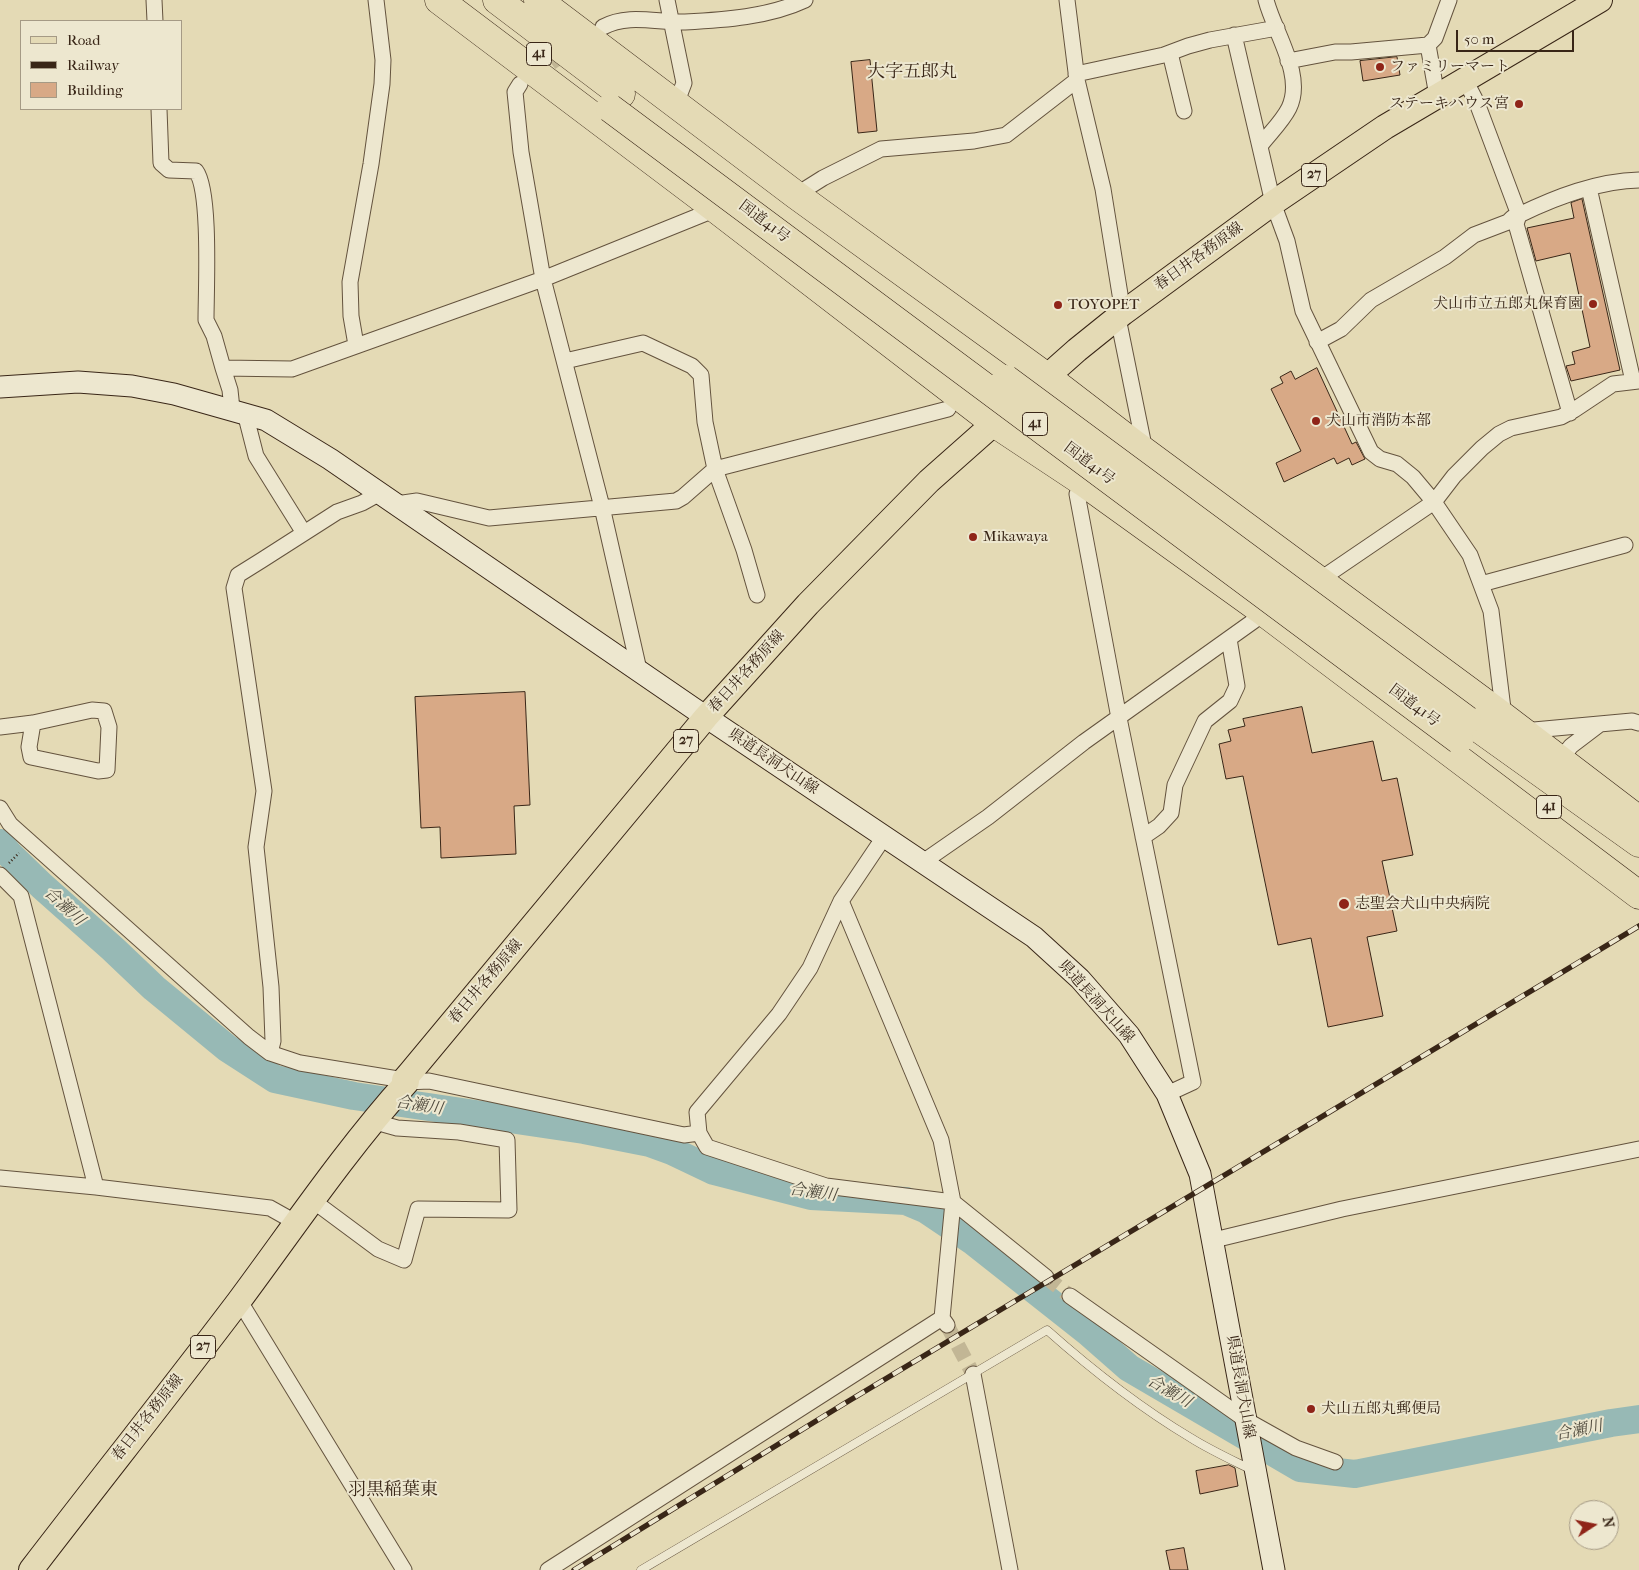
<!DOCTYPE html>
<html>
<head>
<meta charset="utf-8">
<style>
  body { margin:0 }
  #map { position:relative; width:1639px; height:1570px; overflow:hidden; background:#e4dab5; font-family:"IM FELL French Canon",serif }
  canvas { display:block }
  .legend { position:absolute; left:20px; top:20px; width:162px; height:90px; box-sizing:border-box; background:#ede7cf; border:1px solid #a59a85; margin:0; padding:6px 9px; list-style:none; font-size:15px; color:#392617 }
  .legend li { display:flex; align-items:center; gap:10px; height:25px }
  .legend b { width:25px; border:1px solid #a59a85 }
  .north { position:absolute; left:1569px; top:1500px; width:50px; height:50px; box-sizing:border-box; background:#ede7cf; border:1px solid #a59a85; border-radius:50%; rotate:79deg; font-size:14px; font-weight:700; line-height:20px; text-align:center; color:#392617 }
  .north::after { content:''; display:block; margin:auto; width:18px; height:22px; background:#8f2418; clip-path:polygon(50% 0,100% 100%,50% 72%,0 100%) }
  .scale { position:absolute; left:1456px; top:30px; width:118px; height:22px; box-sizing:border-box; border:2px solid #392617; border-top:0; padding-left:6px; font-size:15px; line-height:18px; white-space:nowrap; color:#392617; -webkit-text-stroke:4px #ede7cf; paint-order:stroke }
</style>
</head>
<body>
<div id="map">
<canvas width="1639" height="1570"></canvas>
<ul class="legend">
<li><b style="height:6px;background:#e4dab5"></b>Road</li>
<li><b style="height:6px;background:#392617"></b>Railway</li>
<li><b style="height:14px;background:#d8a986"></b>Building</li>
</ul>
<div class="north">N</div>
<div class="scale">50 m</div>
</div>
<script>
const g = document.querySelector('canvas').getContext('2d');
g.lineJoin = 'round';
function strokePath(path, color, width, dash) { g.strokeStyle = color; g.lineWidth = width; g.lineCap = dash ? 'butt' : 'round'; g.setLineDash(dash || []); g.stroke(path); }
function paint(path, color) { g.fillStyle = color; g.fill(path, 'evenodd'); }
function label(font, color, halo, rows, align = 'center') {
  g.font = font + ' "IM FELL French Canon","Noto Serif JP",serif'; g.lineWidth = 4; g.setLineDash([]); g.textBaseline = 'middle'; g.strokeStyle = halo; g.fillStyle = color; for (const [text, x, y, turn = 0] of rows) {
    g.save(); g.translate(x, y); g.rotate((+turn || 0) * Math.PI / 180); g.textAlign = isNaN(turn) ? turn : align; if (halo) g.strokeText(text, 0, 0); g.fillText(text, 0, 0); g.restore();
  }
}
strokePath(new Path2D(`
  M0,843L9,854L42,886L113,949L154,988L227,1048L275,1079L354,1096L584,1130L650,1143L672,1151L714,1171L811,1196L906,1201L925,1209L974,1242L1088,1332L1129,1368L1300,1468L1355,1474L1611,1423L1639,1419`), '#97b9b5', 28);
const building = new Path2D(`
  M1397,57L1400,75L1363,81L1360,61Z
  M870,60L877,131L858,133L851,62Z
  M1582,199L1620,370L1571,381L1566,366L1575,364L1572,352L1590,347L1570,253L1536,261L1527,228L1574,218L1571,203Z
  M1317,368L1352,444L1356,442L1365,459L1352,465L1349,458L1337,464L1334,458L1284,482L1276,463L1301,451L1271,389L1283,383L1280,377L1291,371L1295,379Z
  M525,692L530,805L514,806L516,854L441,858L440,827L421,828L415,697Z
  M1302,707L1312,753L1373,741L1382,781L1397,778L1413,855L1382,861L1397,931L1367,937L1383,1016L1328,1027L1311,938L1278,945L1243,776L1226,779L1219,744L1231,741L1228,730L1245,726L1243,719Z
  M1229,1465L1235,1468L1238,1486L1200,1494L1196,1471Z
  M1184,1548L1188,1570H1170L1166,1551Z`);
paint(building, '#d8a986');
strokePath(building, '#392617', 1);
strokePath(new Path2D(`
  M532,76L571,49
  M1046,1277L1070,1296
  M947,1325L973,1374`), '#c2b695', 15, [15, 8]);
const lane = new Path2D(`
  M641,1570L1047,1330C1092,1370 1139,1407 1191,1438C1210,1450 1232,1460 1252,1470`);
const street = new Path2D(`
  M154,0L155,21
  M667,0L684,83L676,104
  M1067,0L1077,80L1103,189L1123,313
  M603,27C628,13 658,23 685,22C724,20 769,17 805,0
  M1234,35L1273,203L1287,241L1303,311L1371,452L1380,459L1397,464L1413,477L1434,502L1470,555L1491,611L1504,717
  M1170,53L1184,111
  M1288,61L1335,52H1351L1428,45
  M1076,74L1164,55L1188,46L1210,40L1277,28
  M1465,80L1477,103L1519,215C1556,197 1597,181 1639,180
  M520,84L515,92L521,152L543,279L602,507L639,670
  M1437,96L1428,45L1435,38L1449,0
  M159,109L161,163L169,170L196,171C211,191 206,291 206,320L214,336L223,368
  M1260,146C1269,134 1282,122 1289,108C1305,75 1274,32 1266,0
  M1589,188L1633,381
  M796,195L823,178L881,149L974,141L1006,135L1077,80
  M1519,215L1516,224L1570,413
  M1118,318L1145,451
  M1317,342L1341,329L1371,300L1445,257L1474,235L1508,222L1512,218L1518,217
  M356,345L351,316L350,282L371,164L382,84L383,60L376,0
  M565,361L643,343L692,366L701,375L705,422L715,469L744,550L757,595
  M232,409L230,390L223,368L292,369L543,279L716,209
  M245,413L256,456L304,533
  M1083,482L1077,494L1119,718L1193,1082L1167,1094
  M396,504L417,501L489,518L676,501L683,497L715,469L948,409
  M1315,583L1434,502L1454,476L1482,448L1499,434L1511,428L1561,417L1574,410L1613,384L1639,381
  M1481,584L1625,545
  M0,727L33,723L92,710L104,711L109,727L107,770L98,771L31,757L29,747L33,723
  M1523,731L1632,721L1639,723
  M1560,760L1571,746L1600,724
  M0,808L10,824L249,1037L270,1053L300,1063L404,1080
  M884,837L841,901L810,968L779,1014L697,1112L699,1133L707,1147L826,1186L953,1202L1046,1277
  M1143,837L1159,826L1171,813L1175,785L1205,721L1230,701L1237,686L1229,639
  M923,862L988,817L1084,742L1269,610
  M0,875L21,896L96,1187
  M841,901L941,1140L953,1202L942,1318L947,1325
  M270,1053L273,1041L271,987L256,847L264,791L234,588L238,575L262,560L337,512L362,503L380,493
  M407,1082L429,1081L684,1135L699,1133
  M0,1178L96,1187L270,1208L295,1222
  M312,1200L378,1249L404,1260L418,1209L509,1210L507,1140L459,1132L397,1128L372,1121
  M1214,1240L1342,1209L1639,1149
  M1070,1296L1246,1420L1296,1448L1335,1462
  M239,1300L404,1570
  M973,1374L1010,1570
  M548,1570L942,1318`);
const secondary = new Path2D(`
  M0,387L78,382L132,386L174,394L266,420L330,459L706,717L1034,937L1080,979L1129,1035L1167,1094L1200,1174L1274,1570`);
const primary = new Path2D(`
  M1033,389L1077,350L1123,313L1273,203L1385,127L1600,0
  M31,1570C100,1480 171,1391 239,1301C294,1227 345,1151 407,1082L404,1080L410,1073L706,717L808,604L929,481L1008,411`);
const highway = new Path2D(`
  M439,0L716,209L994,423L1083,482L1265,613L1639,895
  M497,0L621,94
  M538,0L796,195L1047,377L1133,443L1496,711L1639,820
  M1467,720L1639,843`);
strokePath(lane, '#64533e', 9);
strokePath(street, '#64533e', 17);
strokePath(secondary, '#392617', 23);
strokePath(primary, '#392617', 26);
strokePath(highway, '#392617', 29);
strokePath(new Path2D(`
  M9,863L19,853`), '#392617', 2.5, [1, 2.5]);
strokePath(lane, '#ede7cf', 8);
strokePath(street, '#ede7cf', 15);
strokePath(secondary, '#ede7cf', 21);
strokePath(primary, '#e4dab5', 24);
strokePath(highway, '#e4dab5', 28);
const rail = new Path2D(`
  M574,1570L842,1405L1639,926`);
strokePath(rail, '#392617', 5.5);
strokePath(rail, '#ede7cf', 4, [11]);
const highwayBridge = new Path2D(`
  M610,108L1459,740
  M1006,379L1467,720`);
strokePath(highwayBridge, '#392617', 29, []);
strokePath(highwayBridge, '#e4dab5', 28);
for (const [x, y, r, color] of [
  [1380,67,5,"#8f2418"],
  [1519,104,5,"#8f2418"],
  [1593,304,5,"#8f2418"],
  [1058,305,5,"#8f2418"],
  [1316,421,5,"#8f2418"],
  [973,537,5,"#8f2418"],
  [1344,904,6,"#8f2418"],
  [1311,1409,5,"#8f2418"]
]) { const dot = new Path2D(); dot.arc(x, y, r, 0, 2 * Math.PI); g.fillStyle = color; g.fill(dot); strokePath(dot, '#ede7cf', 2); }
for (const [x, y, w] of [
  [539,54,25],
  [1314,175,25],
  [1035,424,25],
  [686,741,25],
  [1549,807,25],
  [203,1347,25]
]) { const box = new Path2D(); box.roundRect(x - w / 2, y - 11.5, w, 23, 4); g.fillStyle = '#ede7cf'; g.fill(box); strokePath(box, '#392617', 1); }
label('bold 14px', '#392617', null, [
  ["41",539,54],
  ["27",1314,175],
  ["41",1035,424],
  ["27",686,741],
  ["41",1549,807],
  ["27",203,1347]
]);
label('15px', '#392617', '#ede7cf', [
  ["ファミリーマート",1390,67],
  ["ステーキハウス宮",1509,104,"right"],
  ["犬山市立五郎丸保育園",1583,304,"right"],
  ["TOYOPET",1068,305],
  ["犬山市消防本部",1326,421],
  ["Mikawaya",983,537],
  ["志聖会犬山中央病院",1355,904],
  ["犬山五郎丸郵便局",1321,1409]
], 'left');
label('15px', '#392617', '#ede7cf', [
  ["国道41号",764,222,37],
  ["春日井各務原線",1199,257,-36],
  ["国道41号",1089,464,37],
  ["春日井各務原線",747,672,-48],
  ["国道41号",1414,706,37],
  ["県道長洞犬山線",773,762,34],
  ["春日井各務原線",486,982,-50],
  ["県道長洞犬山線",1096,1002,48],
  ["県道長洞犬山線",1240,1387,80],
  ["春日井各務原線",148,1418,-52]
]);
label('italic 16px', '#504b3e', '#ede7cf', [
  ["合瀬川",64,907,43],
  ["合瀬川",419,1106,9],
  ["合瀬川",813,1193,8],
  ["合瀬川",1169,1392,30],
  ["合瀬川",1579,1431,-11]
]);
label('18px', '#392617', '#ede7cf', [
  ["大字五郎丸",912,73],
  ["羽黒稲葉東",393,1491]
]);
</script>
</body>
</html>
